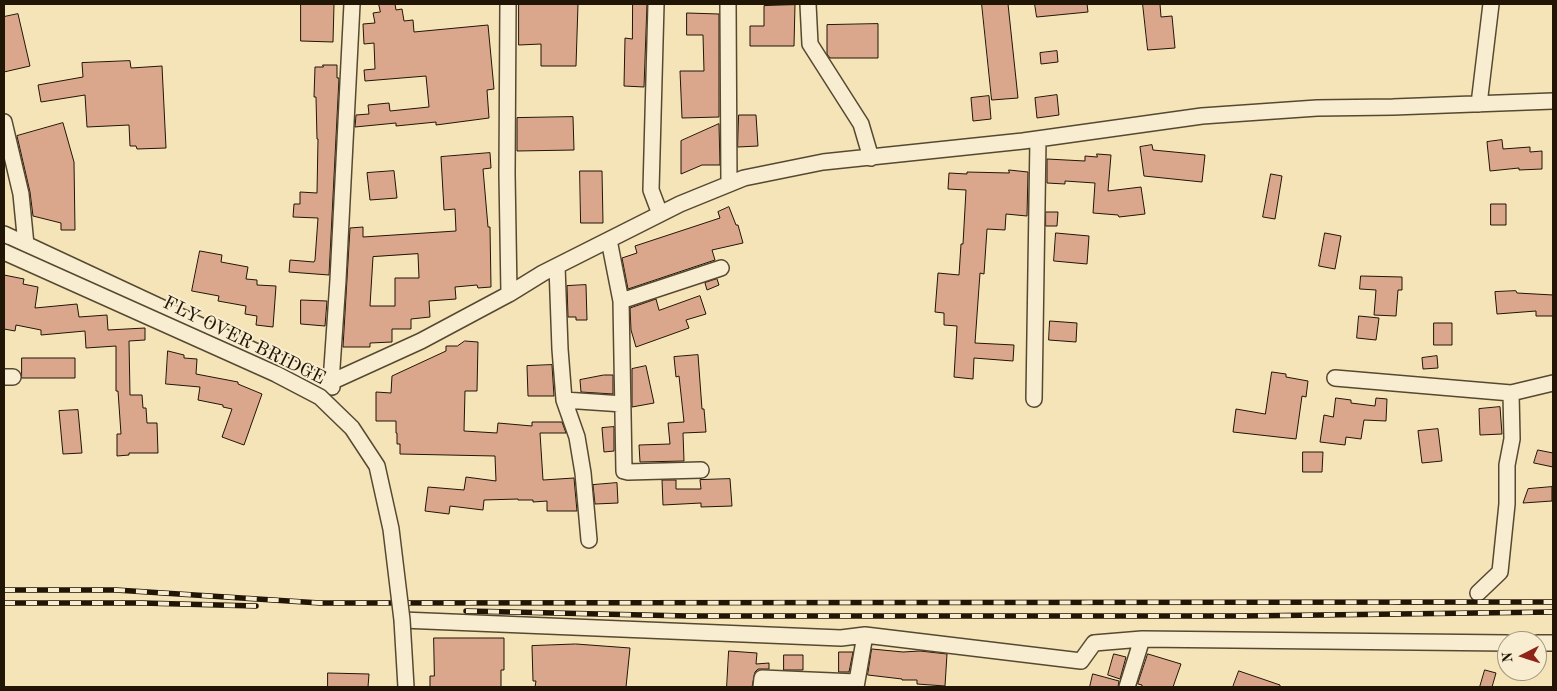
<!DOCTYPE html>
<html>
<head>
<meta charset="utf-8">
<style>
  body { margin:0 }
  #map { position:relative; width:1557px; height:691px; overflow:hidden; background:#f5e4b7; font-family:"Old Standard TT",serif }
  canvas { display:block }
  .frame { position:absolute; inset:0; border:5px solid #211506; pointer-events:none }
  .north { position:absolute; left:1497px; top:631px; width:50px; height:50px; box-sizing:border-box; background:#f8edd0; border:1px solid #a2977f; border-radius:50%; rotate:265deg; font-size:14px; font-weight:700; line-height:20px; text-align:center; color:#211506 }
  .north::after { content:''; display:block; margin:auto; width:18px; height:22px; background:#8f2418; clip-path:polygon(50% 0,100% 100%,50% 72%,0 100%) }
</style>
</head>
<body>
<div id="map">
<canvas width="1557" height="691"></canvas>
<div class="frame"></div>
<div class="north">N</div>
</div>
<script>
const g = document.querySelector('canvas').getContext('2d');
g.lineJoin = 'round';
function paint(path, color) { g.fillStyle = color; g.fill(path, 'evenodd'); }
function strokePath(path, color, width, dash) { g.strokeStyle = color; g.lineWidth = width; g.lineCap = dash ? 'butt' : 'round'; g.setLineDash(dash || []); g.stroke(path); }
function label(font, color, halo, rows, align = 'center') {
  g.font = font + ' "Old Standard TT",serif'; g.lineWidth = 4; g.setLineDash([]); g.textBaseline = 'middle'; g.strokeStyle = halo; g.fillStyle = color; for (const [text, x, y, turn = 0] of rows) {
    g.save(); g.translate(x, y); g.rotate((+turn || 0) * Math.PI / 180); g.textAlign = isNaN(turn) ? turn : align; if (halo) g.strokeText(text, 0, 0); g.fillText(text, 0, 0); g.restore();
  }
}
const building = new Path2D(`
  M301,4H334L333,42L301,41Z
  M379,4H395L396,10L402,9L404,21L413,20L414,32L488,25L494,89L487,90L489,118L436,125V122L396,126V123L355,127L356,115L369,114L368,105L389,103L390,111L429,107L426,76L365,81L364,70L375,69L374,43L364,44L363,24L375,23L373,13L380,12Z
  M519,4H578L576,66H541V44L519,45Z
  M633,4H647L644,87L624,86L625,38L632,39Z
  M982,4H1008L1018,98L992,100Z
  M1035,4H1087L1088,12L1037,17Z
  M1143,4H1160L1161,17L1172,16L1175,48L1148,50Z
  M795,5L794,46H750V26H764V6Z
  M687,13L719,14V117L682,118L680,71H704L703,35H687Z
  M18,14L30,66L4,72V17Z
  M878,24V58H830L827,54V25Z
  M1057,51L1058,62L1041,64L1040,53Z
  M130,61L131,68L162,66L166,148L137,149L136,146H130L129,125L87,127L85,95L41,102L38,85L83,77L82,63Z
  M323,65H337V78H339L329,275L289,272L290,260L314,262L315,260L318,218L293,217L294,204H300V192L317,193L318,139H317L316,97H314L315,67H323Z
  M1057,95L1059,115L1037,118L1035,98Z
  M989,96L991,119L973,121L971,98Z
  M739,115H756L758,146L738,147Z
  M573,117L574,150L517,151V118Z
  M63,123L74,162L75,230H61V223L33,216L30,192L17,136Z
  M719,124L720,165H702L681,174V141Z
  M1502,140L1503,149L1530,147V152L1542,151V169L1519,170V168L1490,171L1487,142Z
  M1152,145L1153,150L1205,155L1202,182L1144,176L1140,147Z
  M490,153L491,168L483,169L488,227H490L491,287L478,288L477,285L455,287L456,299L429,301L430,317L411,319V329H392V342L370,343V347H343L350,228L363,227V237L456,231L455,209L444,210L441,157ZM418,254L419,278H395V306H370L373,257Z
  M1097,154L1111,155L1108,191L1141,187L1145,214L1119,217L1118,215L1093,213L1095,183L1065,181V184L1047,183V159L1085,161V156L1097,157Z
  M1009,170L1028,172L1027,216L1006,214L1005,230L987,229L984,274L980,273L975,343L1014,345L1013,361L974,358L973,379L954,377L957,326L944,325V313L935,312L938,273L959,275L961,244H963L966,190L948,189L949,173L967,174V172L1009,173Z
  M394,171L397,198L370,200L367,173Z
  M580,171H602L603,223H581Z
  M1271,174L1282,176L1275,219L1263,217Z
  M1491,204H1506V225H1491Z
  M729,207L736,225H738L743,243L712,250L715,260L628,289L622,258L637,253L635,246L720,218L718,212Z
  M1046,212H1058L1057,226H1046Z
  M1056,233L1089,236L1087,264L1054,261Z
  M1325,233L1341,236L1335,269L1319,266Z
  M200,251L222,255L221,262L248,267L246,279L257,280V285L276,286L273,327L256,325L257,316L245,314L246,306L218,301L219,296L192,291Z
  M4,275L24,279L23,284L38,287L35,308L77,304L79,317L107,315L108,330L145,328V340L129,341L130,395H142L143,408H146L147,423H157L158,453H129V455L117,456V434H121L118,391H116V346L86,348L85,331L41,335V330L16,325L15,331L4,329Z
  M1361,276L1402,277V290H1398L1396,316L1374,315L1376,290L1360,289Z
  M717,279L719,285L707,290L705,283Z
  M586,285L587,320H576V317H568L567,286Z
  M1516,291L1517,293L1553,295V316H1536V311L1497,314L1495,292Z
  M700,296L706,314L686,320L689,328L636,347L631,330L630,308L656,299L659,310Z
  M301,300L327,301L325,326L301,324Z
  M1359,316L1379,318L1376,340L1357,338Z
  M1050,321L1077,323L1076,342L1049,340Z
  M1434,323H1452V345H1434Z
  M465,341L478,342L477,391H465L464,431L497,433L498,423L532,426V422H562L566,433H540L543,480L574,478L577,511H547V501L533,502V500H518V499L484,500L483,510L450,506L449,514L425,511L428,487L464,490L466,477L496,481L495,456L400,454V444H397V433H396V421H376V392L391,393L392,376L446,351V346H457Z
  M168,351L184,355V358L197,359L196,374L238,382V384L262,394L244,445L222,437L232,409L223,407V405L198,400L200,387L166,384Z
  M698,355L702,409H704L706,432L683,433L684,461L640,462L639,445L670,444L668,423L684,422L679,376L676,377L674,357Z
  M1437,356L1438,368L1423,369L1422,358Z
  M22,358H75V378H22Z
  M552,365L554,396H528L527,366Z
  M646,366L654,403L632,407V369Z
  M1272,372L1286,374V377L1308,381L1306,397L1302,396L1296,439L1233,432L1236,409L1265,414Z
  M604,375H613V394L581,392L580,380Z
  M1336,398L1351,400V403L1375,406L1376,398L1387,399L1386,421L1364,420L1361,439L1346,437L1345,445L1320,442L1324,415L1333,417Z
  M1500,407L1502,434L1480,435L1479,409Z
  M78,410L82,453L63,454L59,411Z
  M614,427V451L604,452L602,428Z
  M1438,429L1442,461L1422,463L1418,431Z
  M1538,450L1553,453V467L1534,463Z
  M1303,452H1323L1322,472H1303Z
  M730,479L732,506L701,507V503L663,505L662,480H676V489H701L700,480Z
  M617,483L618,503L595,504L593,485Z
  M1552,487V501L1523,503L1528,489Z
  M434,638H504V670H501V687H430V676H434Z
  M576,644L630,648L626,687H535L536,681H533L532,646Z
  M872,649L903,652L920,651L947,654L945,686L917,684V680H902V679L868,675Z
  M729,651L757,653L756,664L769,663V669H758L755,672L752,687H727Z
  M839,652H853L849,672H839Z
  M1114,654L1126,657L1120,679L1108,675Z
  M1148,654L1181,664L1173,687H1142V685L1138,684Z
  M784,655H803V670H784Z
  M1485,670L1496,673L1492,687H1480Z
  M1239,671L1280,685V687H1233Z
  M328,673L369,674L368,687H328Z
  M1093,674L1119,681L1118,687H1090Z`);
paint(building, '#dba78c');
strokePath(building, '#211506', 1);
const minor = new Path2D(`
  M508,4L507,174L509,294L543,273L680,204L744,178L823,162L1023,141L1202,116L1317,108L1393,107L1553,101
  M656,4L651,190L660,214
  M728,4L729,184
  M808,4L810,44L861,124L871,158
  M1479,104L1491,4
  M4,122L21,194L26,245
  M4,234L332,387L331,382L421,341L509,294
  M609,240L621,301L624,471L628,472L701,470
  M557,266L560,349L564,400L577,437L583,473L589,540
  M621,301L721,268
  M4,377H13
  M1335,378L1511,393
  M331,382L338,280L352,4
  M1034,399L1038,139
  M564,400L623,404
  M1478,593L1500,572L1507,504V465L1512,439L1511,393L1553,383
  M402,620L841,638L865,635L1081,661L1094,643L1142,639L1507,643
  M1537,643H1553
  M761,687L762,678L856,682
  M856,687L865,635
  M1127,687L1142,639`);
strokePath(minor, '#564932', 18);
strokePath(minor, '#f8edd0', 15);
const rail = new Path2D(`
  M4,590H116L320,603L1553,602
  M4,603H142L256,606
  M466,611L688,616H1243L1553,612`);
strokePath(rail, '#211506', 5.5);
strokePath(rail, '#f8edd0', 4, [11]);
const minorBridge = new Path2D(`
  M4,252L276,374L320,397L352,428L377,466L391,529L402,620L406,687`);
strokePath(minorBridge, '#564932', 18, []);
strokePath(minorBridge, '#f8edd0', 15);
label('19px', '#211506', '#f8edd0', [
  ["FLY OVER BRIDGE",244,341,26]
]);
</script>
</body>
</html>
